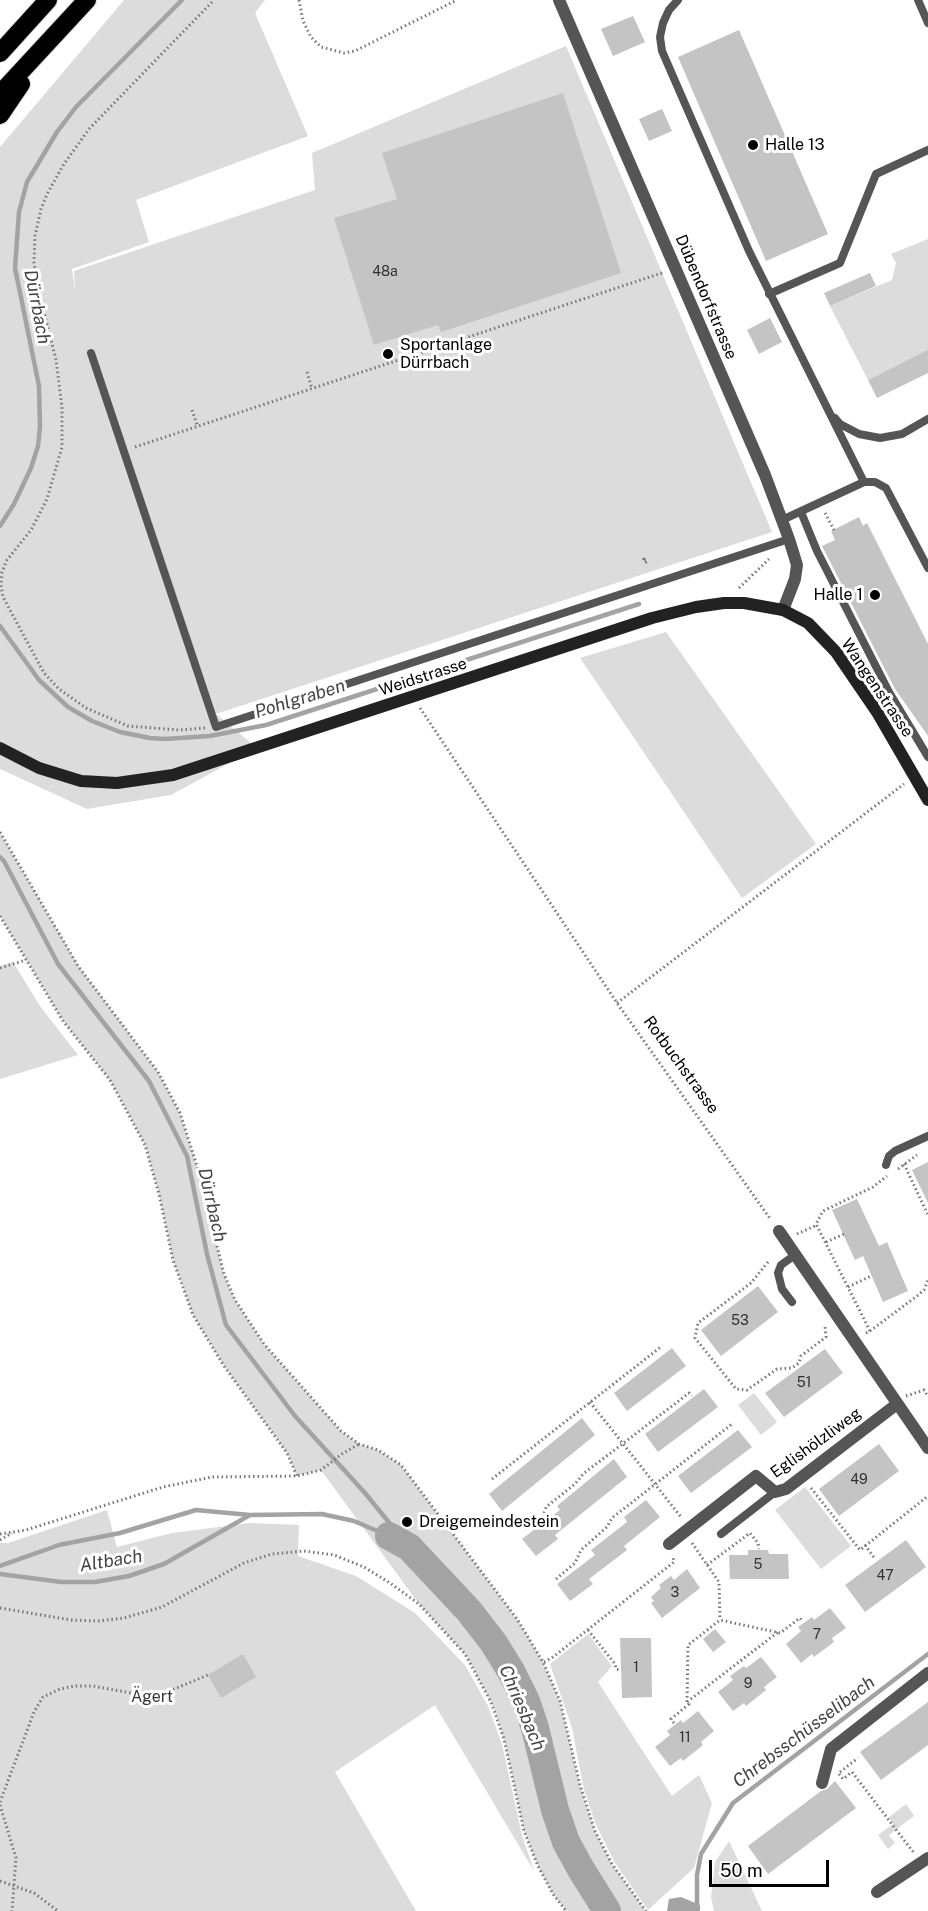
<!DOCTYPE html>
<meta charset="utf-8">
<style>
body{margin:0}
#map{position:relative;width:928px;height:1911px;overflow:hidden;background:#fff;font-family:"Public Sans",sans-serif}
canvas{display:block}
.scale{position:absolute;left:709px;top:1860px;width:120px;height:27px;box-sizing:border-box;border:3px solid #000;border-top:0;padding-left:8px;font-size:18px;line-height:21px;white-space:nowrap;color:#000;-webkit-text-stroke:4px #fff;paint-order:stroke}
</style>
<div id="map">
<canvas width="928" height="1911"></canvas>
<div class="scale">50 m</div>
</div>
<script>
const c = document.querySelector('canvas').getContext('2d');
c.lineJoin = 'round';
function fill(path, color) { c.fillStyle = color; c.fill(path, 'evenodd'); }
const toPath = rows => new Path2D(rows.map(r => 'M' + r).join(''));
function strokePath(path, color, width, dash) { c.strokeStyle = color; c.lineWidth = width; c.lineCap = dash ? 'butt' : 'round'; c.setLineDash(dash || []); c.stroke(path); }
function label(font, color, halo, rows, align = 'center') {
  c.font = font + ' "Public Sans",sans-serif'; c.lineWidth = 6; c.setLineDash([]); c.textBaseline = 'middle'; c.strokeStyle = halo; c.fillStyle = color; for (const [text, x, y, turn = 0] of rows) {
    c.save(); c.translate(x, y); c.rotate((+turn || 0) * Math.PI / 180); c.textAlign = isNaN(turn) ? turn : align; if (halo) c.strokeText(text, 0, 0); c.fillText(text, 0, 0); c.restore();
  }
}
fill(toPath([
 [124,0,265,0,255,13,308,136,136,200,149,242,72,269,75,291,74,271,315,190,312,153,566,46,772,532,219,713,215,713,257,748,171,795,87,809,0,769,0,147],
 [928,239,928,351,868,380,830,306,892,280,896,263,891,254],
 [666,632,816,844,742,898,580,658],
 [0,832,78,965,158,1072,180,1113,197,1166,224,1274,235,1300,264,1344,341,1431,359,1444,378,1450,401,1465,517,1619,543,1662,560,1701,580,1785,595,1831,612,1864,646,1911,566,1911,553,1894,538,1866,524,1831,504,1739,491,1702,465,1654,419,1604,321,1470,297,1476,287,1453,224,1366,193,1315,173,1260,159,1194,145,1145,110,1080,63,1021,0,916],
 [13,962,40,1006,78,1055,0,1079,0,966],
 [754,1393,777,1422,761,1435,738,1405],
 [805,1487,851,1546,821,1569,775,1510],
 [107,1510,117,1547,172,1533,250,1523,299,1525,298,1556,356,1576,415,1613,465,1665,488,1706,502,1744,522,1835,534,1871,435,1705,335,1772,416,1911,0,1911,0,1543,8,1543],
 [588,1634,612,1666,598,1682,672,1796,699,1775,712,1803,694,1868,648,1910,615,1863,596,1825,584,1790,572,1728,550,1664],
 [906,1804,914,1816,889,1835,895,1843,888,1849,878,1835,893,1824,889,1817],
 [729,1841,762,1911,714,1911,711,1897,715,1862]
]), '#dcdcdc');
fill(toPath([
 [681,1897,700,1905,700,1911,667,1911,669,1899]
]), '#a3a3a3');
strokePath(toPath([
 [0,526,14,504,31,468,38,446,40,427,39,386,15,268,19,212,27,182,57,132,76,107,182,0],
 [0,626,39,680,68,707,92,721,120,732,150,738,165,739,210,736,266,725,639,604],
 [0,857,4,861,58,964,149,1081,187,1156,207,1254,226,1325,295,1416,365,1493,409,1547],
 [0,1566,59,1545,120,1533,196,1510,250,1515],
 [0,1574,61,1582,95,1582,129,1576,164,1564,250,1515,322,1514,354,1521,389,1536],
 [697,1911,697,1875,701,1854,733,1803,928,1654]
]), '#a3a3a3', 4.5);
strokePath(toPath([
 [389,1536,409,1547,469,1611,493,1642,511,1671,526,1701,535,1728,555,1810,566,1842,582,1871,607,1911]
]), '#a3a3a3', 28);
fill(toPath([
 [633,16,645,42,613,56,601,29],
 [739,30,828,234,766,261,678,57],
 [563,93,621,273,441,332,438,325,374,345,334,218,397,199,382,153],
 [662,109,672,131,649,141,639,119],
 [870,273,876,286,830,306,824,293],
 [770,318,782,342,759,354,747,330],
 [928,350,928,373,877,398,868,380],
 [859,517,863,526,867,523,928,644,928,736,895,689,822,546,835,540,831,531],
 [928,1162,928,1203,912,1170],
 [857,1199,879,1246,887,1242,908,1291,883,1302,863,1256,855,1260,832,1210],
 [758,1286,778,1312,721,1356,701,1330],
 [672,1348,686,1366,627,1411,614,1393],
 [825,1349,843,1373,784,1417,765,1393],
 [704,1389,718,1407,658,1452,645,1434],
 [582,1418,595,1435,502,1511,489,1494],
 [738,1430,752,1447,691,1493,678,1476],
 [879,1444,899,1471,839,1516,819,1489],
 [614,1459,627,1477,555,1535,558,1539,536,1556,522,1539,560,1510,557,1506],
 [646,1500,660,1517,624,1546,627,1550,589,1579,593,1584,570,1601,557,1584,595,1555,591,1550,627,1522,624,1517],
 [906,1540,926,1567,865,1612,845,1585],
 [748,1550,768,1550,769,1554,788,1554,789,1579,730,1579,729,1555,748,1555],
 [687,1569,700,1588,662,1618,651,1603,654,1601,651,1597,661,1588,659,1585,671,1576,674,1580],
 [830,1608,846,1628,832,1638,834,1642,814,1657,812,1654,801,1663,786,1644,801,1631,798,1627,812,1617,814,1620],
 [715,1629,726,1642,713,1652,703,1639],
 [620,1638,651,1638,652,1697,622,1698],
 [243,1654,256,1677,221,1698,208,1675],
 [761,1657,777,1677,764,1687,766,1690,746,1706,744,1703,733,1711,718,1692,733,1680,730,1676,744,1666,746,1668],
 [928,1702,928,1745,881,1780,860,1752],
 [698,1711,714,1731,701,1742,703,1745,683,1761,681,1758,670,1766,655,1747,670,1735,667,1731,681,1720,683,1723],
 [835,1781,856,1808,768,1874,748,1846,821,1791,827,1789]
]), '#c4c4c4');
const motorway = toPath([
 [0,53,48,0],
 [0,94,87,0],
 [0,115,21,84]
]);
strokePath(motorway, '#dbdbdb', 20);
strokePath(toPath([
 [299,0,303,21,311,37,321,47,344,53,355,51,457,0],
 [307,372,312,389],
 [192,410,198,427],
 [135,447,665,272],
 [825,513,834,530],
 [643,558,645,562,646,562,647,560,645,560,644,562],
 [739,588,769,559],
 [420,708,617,1003,771,1220],
 [205,728,179,730,128,726,86,708,59,689,44,673,3,597,1,585,2,572,7,560,31,530,47,499,62,447,62,407,56,360,38,288,34,263,35,236,41,209,47,194,64,164,89,129,214,0],
 [0,832,78,966,158,1072,180,1113,197,1166,224,1274,235,1300,264,1344,341,1431,359,1444,378,1450,401,1465,517,1619,543,1662,560,1701,580,1785,595,1831,612,1864,646,1911],
 [0,916,63,1021,110,1080,145,1145,159,1194,173,1260,193,1315,224,1366,287,1453,297,1476],
 [0,968,26,960],
 [617,1003,904,784],
 [904,1164,928,1215],
 [898,1169,917,1155],
 [797,1234,817,1225],
 [826,1242,844,1234],
 [768,1262,751,1283,698,1323,695,1338,736,1389,747,1390,777,1369,792,1368,799,1363,801,1356,826,1337,825,1326],
 [848,1287,871,1276],
 [870,1331,917,1296,924,1290,928,1280],
 [866,1333,870,1331,816,1224,823,1211,873,1187,887,1176],
 [906,1396,924,1390,928,1397],
 [590,1402,681,1517],
 [492,1479,662,1346],
 [811,1488,860,1550,928,1496],
 [527,1527,543,1516,546,1507,575,1484,583,1474,689,1393,692,1396],
 [0,1534,26,1530,163,1487,212,1477,297,1476,321,1470,342,1454,359,1444],
 [0,1540,12,1533],
 [692,1543,719,1582,720,1620],
 [865,1545,875,1559],
 [707,1565,750,1533,758,1543,759,1549],
 [556,1579,575,1563,581,1550,607,1527,612,1518,732,1424],
 [0,1608,71,1620,98,1621,124,1618,162,1607,244,1563,272,1554,304,1551,334,1555,364,1567,390,1583,419,1604,465,1654,491,1702,504,1739,524,1831,538,1866,553,1894,566,1911],
 [588,1630,615,1664,616,1669,620,1670],
 [544,1662,553,1657,674,1562,673,1557],
 [687,1702,688,1645,720,1620,780,1633,800,1618,803,1622],
 [674,1723,671,1719,689,1704,687,1702,778,1632],
 [840,1772,858,1758],
 [839,1774,843,1779,852,1772,914,1853],
 [0,1802,34,1712,43,1697,60,1689,75,1686,93,1686,142,1695,162,1694,208,1675],
 [0,1805,16,1858,12,1911],
 [0,1881,34,1893,58,1911]
]), '#777', 3, [1.5, 3]);
strokePath(toPath([
 [678,0,669,10,663,23,660,37,662,51,749,251,864,482,875,482,886,488,928,568],
 [918,0,928,23],
 [769,294,840,263,876,174,928,150],
 [91,353,216,727,789,539],
 [835,418,840,424,859,434,880,438,902,434,928,419],
 [801,512,817,551,889,692,928,757],
 [782,520,864,482],
 [886,1165,889,1156,895,1151,928,1136],
 [792,1302,782,1289,778,1273,781,1265,795,1255],
 [721,1534,775,1492]
]), '#555', 8);
strokePath(toPath([
 [559,0,765,475,789,539,797,565,795,579,783,610],
 [779,1231,928,1448],
 [669,1544,756,1476,775,1492,786,1489,897,1404],
 [822,1783,831,1749,928,1673],
 [877,1892,928,1858]
]), '#555', 12);
strokePath(toPath([
 [0,748,39,768,81,781,117,783,173,775,652,618,696,607,724,603,744,603,783,610,808,623,836,652,877,712,928,800]
]), '#222', 12);
strokePath(motorway, '#000', 18);
for (const [x, y, r, color] of [
 [753,145,6,"#000"],
 [388,354,6,"#000"],
 [875,595,6,"#000"],
 [407,1522,6,"#000"]
]) { const dot = new Path2D(); dot.arc(x, y, r, 0, 2 * Math.PI); c.fillStyle = color; c.fill(dot); strokePath(dot, '#fff', 2); }
label('14px', '#313131', null, [
 ["48a",385,272],
 ["53",740,1321],
 ["51",804,1383],
 ["49",859,1480],
 ["5",758,1565],
 ["47",885,1576],
 ["3",675,1593],
 ["7",817,1635],
 ["1",636,1668],
 ["9",748,1684],
 ["11",685,1738]
]);
label('16px', '#000', '#fff', [
 ["Halle 13",765,145],
 ["Sportanlage",400,345],
 ["Dürrbach",400,363],
 ["Halle 1",863,595,"right"],
 ["Dreigemeindestein",419,1522]
], 'left');
label('16px', '#000', '#fff', [
 ["Dübendorfstrasse",706,297,67],
 ["Weidstrasse",423,677,-18],
 ["Wangenstrasse",877,688,56],
 ["Rotbuchstrasse",681,1065,54],
 ["Eglishölzliweg",816,1443,-36]
]);
label('16px', '#333', '#fff', [
 ["Ägert",152,1697]
]);
label('italic 18px', '#444', '#fff', [
 ["Dürrbach",37,307,79],
 ["Pohlgraben",300,699,-17],
 ["Dürrbach",212,1205,77],
 ["Altbach",111,1561,-9],
 ["Chriesbach",522,1708,67],
 ["Chrebsschüsselibach",804,1732,-37]
]);
</script>
